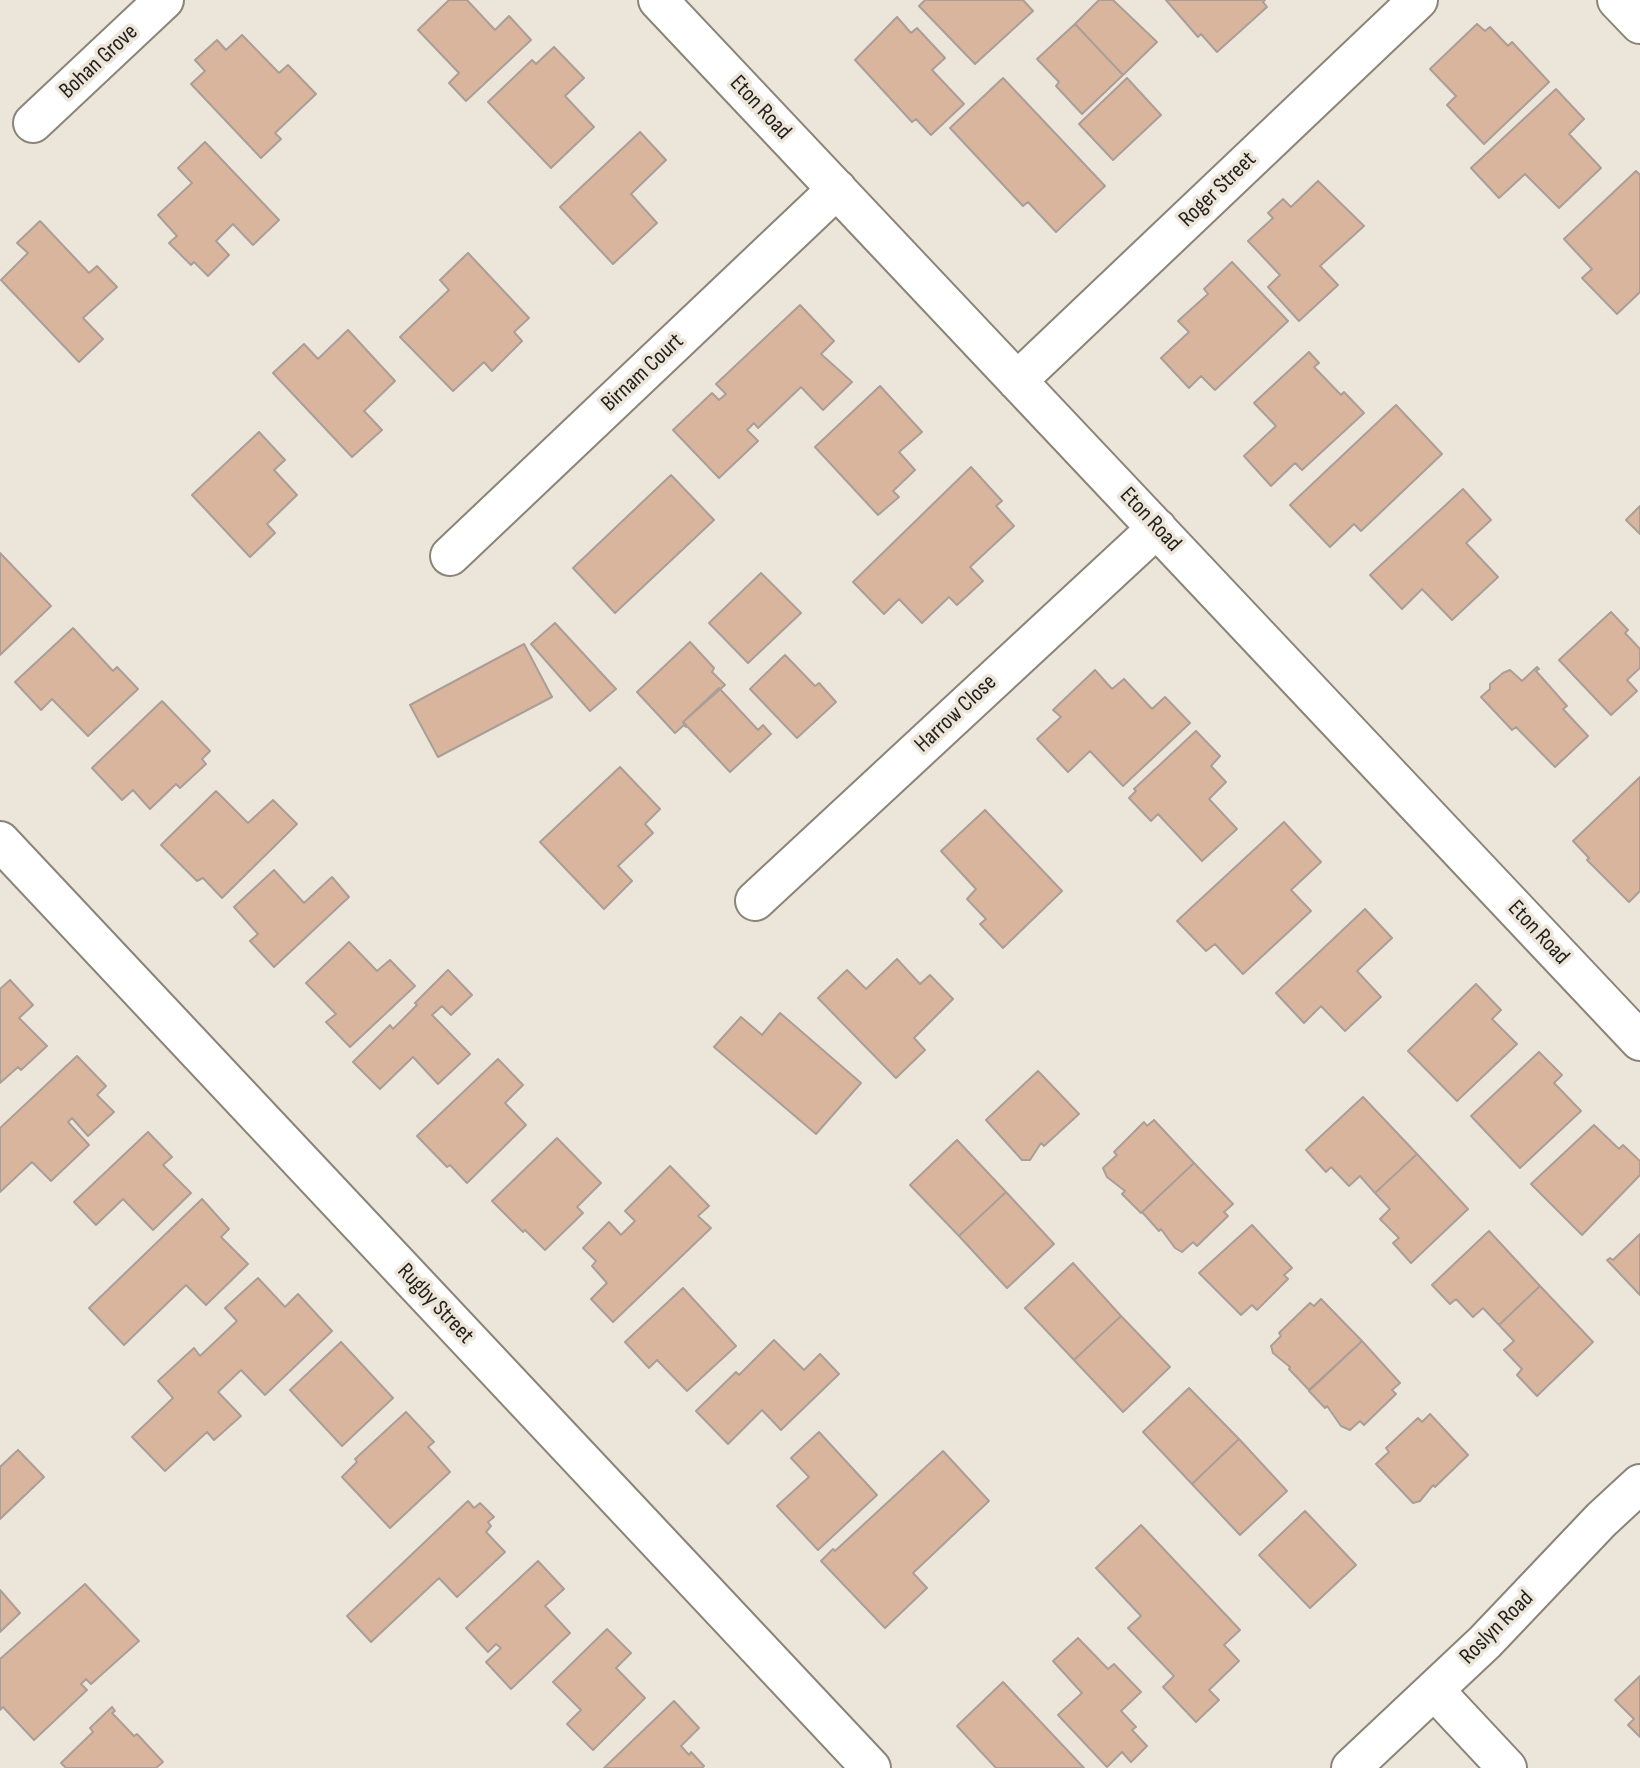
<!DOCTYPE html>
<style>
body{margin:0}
canvas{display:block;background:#ece5d9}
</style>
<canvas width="1640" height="1768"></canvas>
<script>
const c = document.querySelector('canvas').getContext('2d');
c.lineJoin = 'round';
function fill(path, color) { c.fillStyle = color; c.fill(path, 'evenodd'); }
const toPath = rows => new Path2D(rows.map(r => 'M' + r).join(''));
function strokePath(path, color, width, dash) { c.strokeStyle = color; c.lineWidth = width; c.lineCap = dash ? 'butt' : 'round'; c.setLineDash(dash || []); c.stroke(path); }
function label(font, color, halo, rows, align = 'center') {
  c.font = font + ' "Sofia Sans Condensed",sans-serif'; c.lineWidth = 7; c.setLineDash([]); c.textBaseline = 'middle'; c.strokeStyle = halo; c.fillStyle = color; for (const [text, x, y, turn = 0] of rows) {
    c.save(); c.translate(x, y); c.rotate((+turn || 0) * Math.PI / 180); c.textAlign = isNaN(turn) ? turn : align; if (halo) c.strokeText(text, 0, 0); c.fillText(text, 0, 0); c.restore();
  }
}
const building = toPath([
 [449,0,467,0,495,30,509,16,531,40,466,101,449,83,459,73,418,30,449,0],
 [925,0,1023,0,1033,11,975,64,919,6,925,0],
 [1099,0,1113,0,1157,42,1123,75,1075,24,1099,0],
 [1166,0,1265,0,1263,2,1267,7,1217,52,1201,34,1198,37,1166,0],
 [897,17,911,33,917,28,945,58,932,70,964,104,931,135,916,119,912,122,855,60,897,17],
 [1075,24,1123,75,1082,114,1056,86,1059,82,1037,59,1075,24],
 [1477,24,1485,31,1490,27,1508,46,1512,42,1549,82,1484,144,1447,105,1456,96,1430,69,1477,24],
 [242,35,279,73,288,65,316,94,275,133,281,139,261,158,191,84,205,71,195,60,217,40,226,50,242,35],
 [554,47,584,78,565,96,594,127,551,168,488,102,532,60,536,64,554,47],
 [1003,78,1105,186,1056,232,1028,202,1023,206,950,128,1003,78],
 [1127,78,1161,115,1113,160,1079,124,1127,78],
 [1556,89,1584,119,1569,134,1601,168,1559,208,1525,174,1499,198,1471,168,1556,89],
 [640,132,666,160,631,194,657,223,613,264,560,207,640,132],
 [205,142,279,220,253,245,233,224,216,241,229,255,208,276,194,262,191,265,169,243,177,236,158,215,192,183,178,168,205,142],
 [1636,171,1640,175,1640,292,1617,314,1582,278,1592,269,1564,239,1636,171],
 [1318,181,1364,226,1320,266,1338,285,1299,321,1268,287,1280,275,1248,241,1273,218,1268,213,1283,199,1291,207,1318,181],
 [40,221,89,273,97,266,117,287,83,318,103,339,79,362,1,280,28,253,17,243,40,221],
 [468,253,529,318,514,332,522,341,492,371,484,362,453,391,400,337,449,290,440,280,468,253],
 [1232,262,1288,321,1215,390,1201,376,1189,388,1161,358,1189,332,1178,321,1208,294,1204,289,1232,262],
 [800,305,834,341,821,354,852,382,823,410,801,387,758,428,754,423,747,430,758,441,719,478,673,430,712,393,719,400,726,394,716,384,800,305],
 [348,330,395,381,364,411,382,430,352,457,273,373,304,344,318,359,348,330],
 [1309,352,1319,363,1314,367,1341,395,1344,392,1364,413,1302,470,1295,463,1271,486,1244,456,1276,426,1254,403,1309,352],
 [880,386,922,432,899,452,915,470,893,491,899,497,878,515,815,447,880,386],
 [1396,405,1442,454,1361,531,1354,524,1330,547,1290,505,1396,405],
 [259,432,285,460,274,470,297,495,267,524,275,533,250,557,192,495,259,432],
 [971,467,1002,501,996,506,1014,526,970,567,983,581,957,605,949,597,922,623,899,599,884,614,853,582,971,467],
 [671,475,714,520,615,613,573,568,671,475],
 [1463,489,1491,520,1466,543,1498,577,1452,620,1422,589,1402,609,1370,575,1463,489],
 [1640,506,1640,534,1626,520,1640,506],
 [0,553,51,606,0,655,0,553],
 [761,573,801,613,748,663,709,623,761,573],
 [1611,612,1628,630,1625,633,1640,649,1640,668,1627,680,1637,691,1611,715,1559,660,1611,612],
 [555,623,616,689,590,711,531,644,555,623],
 [73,628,113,671,117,667,138,689,88,736,52,699,41,710,15,682,73,628],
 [690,642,714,668,712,672,725,685,683,722,686,727,684,725,675,733,637,692,690,642],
 [524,644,552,697,438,757,410,705,524,644],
 [785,655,815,686,819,683,836,702,797,738,750,689,785,655],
 [1537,667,1539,669,1536,671,1567,706,1563,709,1588,736,1555,767,1516,727,1512,730,1481,697,1490,689,1490,684,1503,673,1510,670,1522,681,1537,667],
 [1095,670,1112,689,1124,679,1152,709,1165,697,1190,723,1123,786,1090,751,1068,772,1037,739,1061,717,1053,710,1095,670],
 [719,688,758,730,763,725,771,734,730,772,683,722,719,688],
 [162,701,210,751,202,759,206,764,180,788,176,784,150,809,133,790,122,800,92,768,162,701],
 [1196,731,1220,756,1211,766,1226,782,1209,799,1237,829,1202,861,1158,814,1151,821,1129,798,1136,791,1134,789,1196,731],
 [620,767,660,809,645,824,653,833,618,866,632,881,604,909,540,842,620,767],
 [1640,777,1640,891,1629,902,1587,860,1589,858,1573,841,1640,777],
 [216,791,248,823,273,800,297,824,222,898,203,878,197,881,161,845,216,791],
 [985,810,1062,891,1003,948,980,924,986,919,967,899,976,889,941,851,985,810],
 [1284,822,1321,862,1291,890,1311,911,1243,974,1215,944,1206,951,1177,921,1284,822],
 [274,870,304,903,332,877,349,897,274,967,250,941,258,934,234,907,274,870],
 [1365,909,1392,938,1357,971,1381,997,1345,1031,1321,1006,1304,1023,1276,993,1365,909],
 [349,942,377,971,390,960,415,986,350,1047,326,1022,336,1014,306,983,349,942],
 [897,959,920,984,930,975,953,999,914,1038,925,1050,896,1078,818,998,847,970,866,989,897,959],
 [448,970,472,995,451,1015,442,1006,432,1015,470,1054,438,1084,413,1057,380,1089,353,1062,390,1025,393,1029,417,1005,415,1003,448,970],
 [10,980,33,1005,19,1018,47,1046,21,1070,18,1067,0,1083,0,989,10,980],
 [1476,984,1501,1010,1492,1019,1517,1044,1457,1101,1408,1051,1476,984],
 [780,1013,861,1083,816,1134,714,1047,741,1017,762,1035,780,1013],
 [1539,1052,1562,1075,1554,1083,1581,1111,1520,1168,1471,1116,1539,1052],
 [77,1056,106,1086,97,1095,114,1112,88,1136,72,1118,68,1122,89,1145,51,1181,32,1162,0,1192,0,1128,77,1056],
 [498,1059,523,1085,505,1103,526,1125,467,1183,450,1165,447,1167,417,1136,498,1059],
 [1038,1071,1079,1114,1044,1146,1041,1143,1030,1160,1022,1160,986,1120,1038,1071],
 [1363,1097,1417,1154,1375,1193,1360,1176,1349,1186,1331,1167,1326,1172,1306,1150,1363,1097],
 [1154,1120,1194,1163,1141,1213,1122,1194,1125,1191,1107,1177,1103,1168,1117,1155,1114,1152,1144,1122,1147,1126,1154,1120],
 [1594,1125,1619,1149,1623,1145,1640,1161,1640,1175,1582,1235,1531,1184,1594,1125],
 [148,1132,172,1157,163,1165,191,1193,153,1230,123,1199,96,1225,74,1202,148,1132],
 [557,1138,601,1183,577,1207,583,1213,545,1250,525,1230,523,1232,492,1201,557,1138],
 [957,1140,1006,1192,959,1236,910,1185,957,1140],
 [1417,1154,1468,1209,1411,1263,1393,1243,1399,1238,1380,1219,1390,1209,1375,1193,1417,1154],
 [1194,1163,1233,1204,1224,1212,1228,1216,1197,1246,1193,1242,1182,1252,1175,1248,1161,1229,1159,1231,1142,1212,1194,1163],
 [670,1166,709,1206,698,1216,711,1228,613,1322,591,1299,607,1283,592,1266,596,1261,583,1248,609,1222,621,1235,635,1221,625,1211,670,1166],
 [1006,1192,1054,1244,1007,1288,959,1236,1006,1192],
 [202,1199,229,1229,221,1237,248,1264,206,1305,186,1285,124,1345,89,1308,202,1199],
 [1252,1225,1292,1268,1284,1275,1288,1279,1257,1310,1252,1305,1241,1315,1199,1273,1252,1225],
 [1489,1231,1540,1286,1499,1325,1483,1308,1473,1317,1456,1299,1450,1304,1432,1285,1489,1231],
 [1640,1234,1640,1295,1607,1260,1610,1258,1613,1260,1640,1234],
 [1073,1263,1121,1316,1074,1360,1025,1308,1073,1263],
 [258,1278,285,1307,298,1294,332,1331,265,1395,241,1370,218,1392,241,1416,214,1440,207,1432,165,1471,132,1437,173,1398,158,1381,194,1348,200,1356,237,1321,225,1308,258,1278],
 [1540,1286,1593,1342,1537,1396,1517,1375,1522,1369,1504,1350,1514,1341,1499,1325,1540,1286],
 [683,1288,736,1346,687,1391,657,1360,649,1368,625,1342,683,1288],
 [1321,1299,1362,1341,1309,1390,1289,1369,1290,1367,1273,1353,1271,1346,1281,1336,1279,1333,1310,1303,1314,1306,1321,1299],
 [1121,1316,1170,1367,1123,1412,1074,1360,1121,1316],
 [774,1340,804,1370,820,1354,839,1374,781,1430,762,1410,728,1444,696,1411,736,1372,739,1375,774,1340],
 [1362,1341,1400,1383,1392,1390,1396,1394,1364,1425,1360,1421,1350,1430,1341,1426,1327,1406,1325,1408,1309,1391,1362,1341],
 [341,1342,393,1398,342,1446,290,1390,341,1342],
 [1189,1388,1239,1439,1192,1484,1143,1432,1189,1388],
 [406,1412,434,1442,428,1447,450,1472,390,1528,342,1477,357,1462,355,1459,406,1412],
 [1430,1414,1468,1455,1435,1487,1433,1485,1420,1501,1413,1503,1376,1464,1389,1452,1386,1448,1418,1418,1422,1422,1430,1414],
 [819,1432,877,1495,818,1550,777,1506,809,1477,791,1458,819,1432],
 [1239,1439,1287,1491,1240,1535,1192,1484,1239,1439],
 [18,1450,44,1477,0,1519,0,1467,18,1450],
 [943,1451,989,1501,913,1573,927,1588,885,1628,821,1561,833,1549,835,1551,943,1451],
 [468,1501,474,1508,480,1503,494,1517,488,1522,491,1526,486,1532,505,1552,457,1597,439,1578,371,1642,347,1616,468,1501],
 [1305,1511,1356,1565,1310,1608,1259,1555,1305,1511],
 [1141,1525,1240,1630,1224,1645,1239,1661,1209,1690,1219,1700,1196,1722,1163,1687,1174,1676,1128,1628,1141,1616,1096,1568,1141,1525],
 [538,1561,564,1589,545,1606,570,1633,511,1689,486,1662,501,1648,496,1644,488,1652,466,1628,538,1561],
 [85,1584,139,1641,91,1684,86,1679,81,1684,87,1690,34,1740,3,1707,0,1710,0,1659,85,1584],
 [0,1590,20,1613,0,1632,0,1590],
 [607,1629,631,1653,616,1668,645,1698,593,1750,567,1724,581,1710,553,1682,607,1629],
 [1078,1638,1108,1669,1114,1664,1141,1692,1121,1711,1136,1727,1132,1730,1147,1746,1131,1762,1122,1752,1107,1767,1058,1715,1082,1693,1053,1661,1078,1638],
 [1640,1676,1640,1737,1628,1725,1634,1719,1615,1700,1640,1676],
 [1003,1682,1084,1768,996,1768,957,1726,1003,1682],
 [674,1701,699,1728,681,1746,689,1755,691,1752,704,1766,702,1768,604,1768,674,1701],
 [112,1707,115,1711,112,1713,134,1736,137,1734,163,1762,156,1768,66,1768,61,1763,93,1732,90,1728,112,1707]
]);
fill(building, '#dab59e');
strokePath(building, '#ab9e97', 2);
const minor = toPath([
 [658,0,1640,1041],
 [1617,0,1640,24],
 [33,123,164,0],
 [1017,381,1418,0],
 [450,556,837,189],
 [0,841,871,1768],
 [755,901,1157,528],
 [1434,1690,1507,1768],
 [1351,1768,1485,1642,1601,1520,1640,1484]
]);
strokePath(minor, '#8b8479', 42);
strokePath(minor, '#fff', 38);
label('23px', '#221f1b', '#ece5d9', [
 ["Bohan Grove",99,62,-43],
 ["Eton Road",760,108,47],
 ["Roger Street",1218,190,-44],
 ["Birnam Court",643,373,-43],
 ["Eton Road",1150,520,47],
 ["Harrow Close",956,714,-43],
 ["Eton Road",1538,933,47],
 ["Rugby Street",435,1304,47],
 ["Roslyn Road",1497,1628,-45]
]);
</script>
